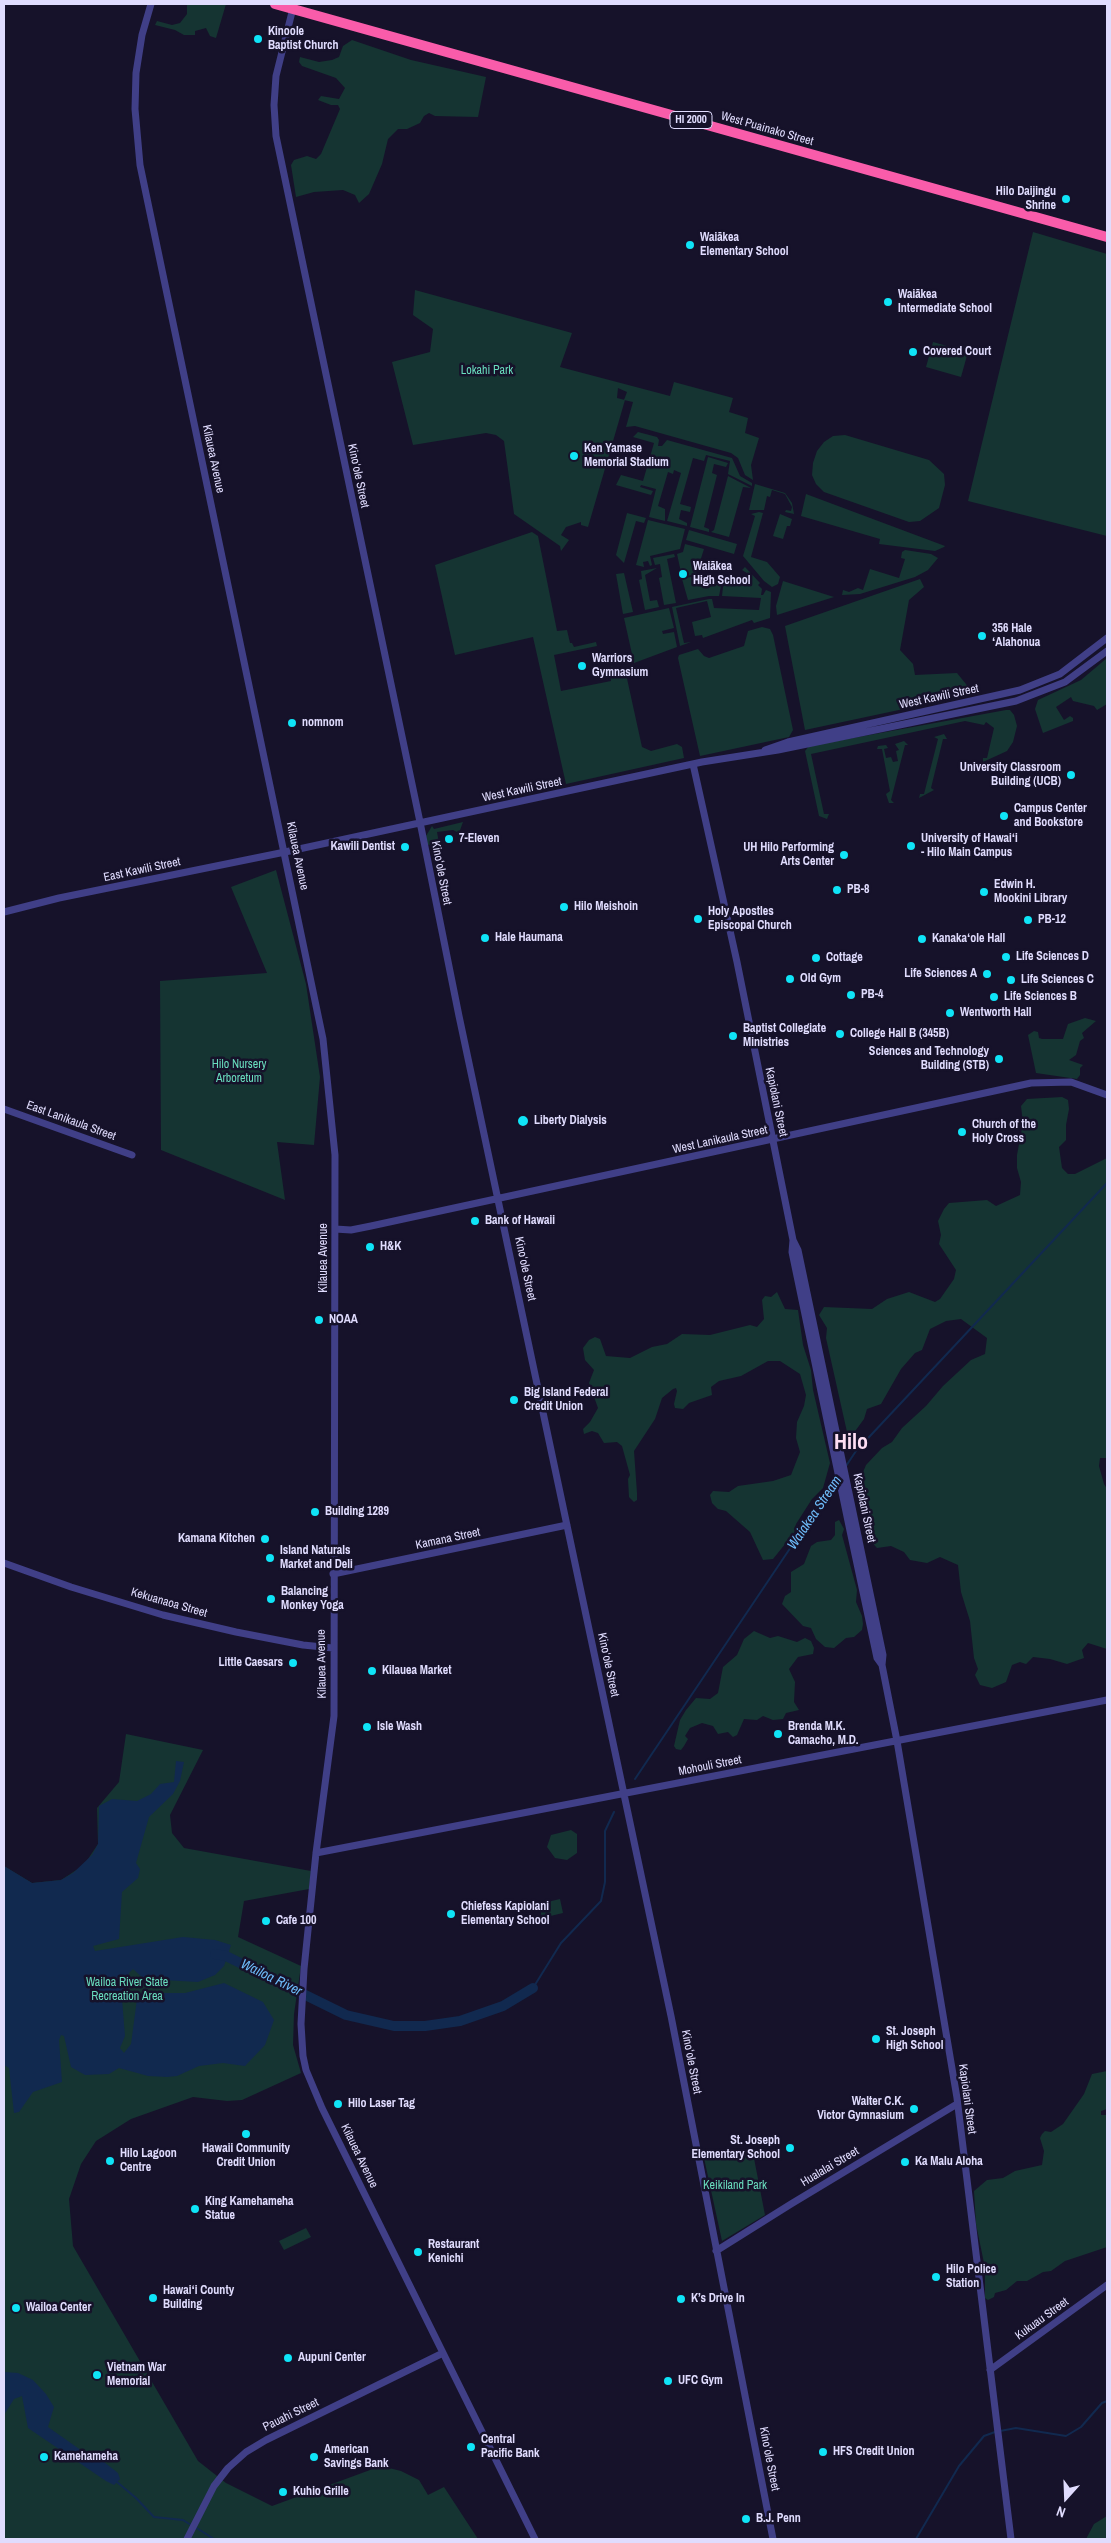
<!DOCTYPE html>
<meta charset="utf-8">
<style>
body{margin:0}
#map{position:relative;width:1111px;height:2543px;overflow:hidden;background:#16122a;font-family:"Archivo Narrow",sans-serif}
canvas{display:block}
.frame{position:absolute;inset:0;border:5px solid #e0dcfe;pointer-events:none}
.north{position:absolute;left:1041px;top:2473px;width:50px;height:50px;-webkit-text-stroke:4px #16122a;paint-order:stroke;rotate:200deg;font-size:14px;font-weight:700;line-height:20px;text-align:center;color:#e0dcfe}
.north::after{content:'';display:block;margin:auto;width:18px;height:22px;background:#e0dcfe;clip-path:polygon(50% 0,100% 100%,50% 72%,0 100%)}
</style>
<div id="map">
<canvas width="1111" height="2543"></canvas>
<div class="frame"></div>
<div class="north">N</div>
</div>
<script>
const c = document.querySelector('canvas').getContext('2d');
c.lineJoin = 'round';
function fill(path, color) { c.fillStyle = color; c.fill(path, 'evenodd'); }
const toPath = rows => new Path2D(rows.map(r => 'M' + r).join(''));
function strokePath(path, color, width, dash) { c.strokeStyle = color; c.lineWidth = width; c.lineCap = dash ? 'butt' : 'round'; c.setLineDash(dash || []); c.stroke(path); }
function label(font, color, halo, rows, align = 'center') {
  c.font = font + ' "Archivo Narrow",sans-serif'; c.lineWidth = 5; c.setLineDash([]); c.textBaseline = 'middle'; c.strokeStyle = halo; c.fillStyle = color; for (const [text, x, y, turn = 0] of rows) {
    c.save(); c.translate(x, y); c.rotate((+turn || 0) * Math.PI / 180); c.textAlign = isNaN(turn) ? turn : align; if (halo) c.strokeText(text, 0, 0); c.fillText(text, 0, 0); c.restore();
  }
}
fill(toPath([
 [187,4,226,4,216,38,210,36,206,28,195,31,195,35,184,35,175,30,155,25,157,21,172,25,180,23,187,14],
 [352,40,411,60,486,77,478,117,435,116,429,113,424,116,420,123,407,129,398,129,388,139,382,164,369,194,359,203,355,195,343,190,314,192,296,197,291,165,294,160,307,156,316,159,321,154,340,109,338,105,331,105,318,100,321,96,339,99,345,88,336,78,302,66,299,62,300,57,319,62,332,60,339,57,343,46],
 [1033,232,1107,254,1107,536,968,501],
 [415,290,572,333,560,367,670,396,674,382,733,398,729,412,748,418,745,433,759,438,751,465,753,480,745,475,738,458,731,453,635,426,626,427,633,402,624,400,627,392,618,388,617,398,625,400,588,527,581,525,581,522,566,527,561,535,569,540,561,551,560,546,514,514,504,441,496,435,486,433,413,445,392,362,430,352,433,329,413,315],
 [933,342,968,352,961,377,926,367],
 [638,432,657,437,659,440,658,446,662,446,667,440,732,458,740,476,752,483,752,486,728,474,730,461,706,455,704,461,693,458,680,504,691,507,690,512,681,510,679,519,687,523,687,526,667,521,681,473,674,470,673,474,668,472,658,506,665,509,665,521,649,517,656,489,641,485,640,487,653,491,651,495,616,485,621,475,643,481,654,443,633,437],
 [845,435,929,460,944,474,945,485,939,508,920,521,909,522,824,492,816,484,812,475,813,463,817,451,824,442,833,436],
 [708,457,728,463,726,467,714,464,712,473,717,475,704,527,709,529,709,532,690,527],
 [728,476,751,488,743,487,729,537,711,532,714,530],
 [755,484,785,493,792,503,794,514,785,512,786,510,791,511,792,507,785,494,772,490,770,497,767,496,764,510,749,510],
 [806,494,945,546,944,547,935,551,879,544,880,539,801,516],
 [759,512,763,513,751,557,767,562,780,577,778,584,772,587,764,581,743,556,755,516,751,514],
 [627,513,646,518,644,523,636,521,624,563,616,555],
 [780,514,792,519,790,526,787,526,783,539,773,536],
 [648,520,685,529,680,549,650,556,652,565,650,566,648,561,643,562,644,567,636,565],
 [689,530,737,544,734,554,686,540],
 [532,532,538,536,557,631,567,630,570,643,572,643,574,647,596,642,597,646,554,655,561,691,611,681,609,671,611,666,626,674,642,747,651,751,677,744,682,747,684,758,566,784,533,637,455,655,435,565],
 [685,544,704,549,696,574,682,577,677,554,683,552],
 [905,550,931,554,938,558,928,570,915,577,860,594,842,595,843,590,849,592,858,588,863,590,870,569,899,578,905,559,901,558,902,552],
 [674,554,675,557,667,559,676,603,664,605,659,578,662,577,660,564,655,565,653,558],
 [745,567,760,583,758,585,762,589,761,595,763,595,766,590,771,592,770,618,754,623,752,620,703,638,702,635,695,636,692,622,711,617,707,601,676,608,684,643,691,642,680,646,672,607,709,599,712,599,714,608,759,610,761,598,722,596,723,587,729,580,743,583,747,573,742,570],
 [657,568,645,575,650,601,657,600,659,607,645,610,639,580,642,579,641,571],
 [624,573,633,612,623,614,616,574],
 [695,576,695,578,721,586,719,596,709,596,688,600,682,579],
 [920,579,924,587,909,600,900,650,913,664,915,675,957,673,974,694,805,730,785,626],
 [783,581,834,597,777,615,776,606],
 [669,608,674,628,662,631,663,634,674,632,677,647,634,663,624,618],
 [762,627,770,629,773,635,793,730,789,737,700,756,678,658,679,655,698,649,704,656,709,658,744,646,748,631],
 [1107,658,1107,704,1097,710,1094,706,1073,701,1071,697,1056,707,1064,720,1070,716,1073,718,1073,721,1043,733,1035,709,1038,700,1081,680],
 [1006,710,1010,710,1014,715,1017,726,1013,742,1007,751,983,762,983,758,987,758,994,728,986,722,984,725,965,721,811,754,824,814,829,814,827,819,819,816,805,751,809,746],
 [944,734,947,739,943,739,931,788,934,790,919,798,920,794,924,794,938,739,934,737],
 [904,741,908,745,905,745,891,800,894,803,889,803,886,794,890,791,882,749,877,749,878,746,886,745,888,748,884,749,886,758,891,757,893,762,898,761,896,751,899,750,895,744],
 [463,822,459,833,453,830,437,832,439,843,427,845,426,836,432,826,434,829],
 [276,870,306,984,320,1077,314,1145,277,1142,285,1200,161,1150,160,981,267,973,231,887],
 [1085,1018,1096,1021,1082,1033,1084,1038,1080,1041,1076,1055,1069,1060,1083,1065,1080,1068,1080,1075,1077,1079,1036,1073,1028,1035,1034,1031,1038,1032,1039,1038,1042,1039,1063,1039,1068,1024],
 [1062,1097,1068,1100,1069,1109,1066,1125,1066,1140,1059,1147,1062,1168,1068,1174,1075,1174,1107,1158,1107,1458,1100,1458,1099,1466,1104,1484,1107,1489,1107,1649,1088,1643,1082,1650,1084,1658,1067,1664,1050,1659,1033,1657,1026,1664,1020,1662,1012,1665,1006,1682,992,1688,980,1685,975,1675,978,1669,974,1658,970,1621,961,1592,958,1565,940,1557,927,1563,910,1560,904,1552,891,1546,877,1548,868,1538,864,1523,861,1488,861,1477,866,1465,882,1448,892,1442,902,1428,926,1406,943,1386,971,1360,985,1354,987,1338,961,1319,946,1321,930,1329,922,1350,915,1353,901,1369,881,1404,867,1409,864,1419,853,1434,847,1432,826,1338,827,1328,819,1315,824,1307,872,1309,887,1299,909,1292,935,1302,940,1299,954,1279,956,1270,939,1244,941,1235,938,1221,944,1209,949,1203,987,1200,996,1206,1020,1195,1021,1182,1017,1168,1017,1155,1023,1123,1021,1106,1027,1099],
 [777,1292,785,1309,798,1310,803,1345,811,1370,813,1390,830,1463,823,1488,812,1499,796,1524,794,1533,773,1559,763,1560,750,1532,726,1511,718,1509,712,1503,710,1495,713,1491,729,1492,738,1486,773,1481,791,1475,800,1452,796,1438,797,1422,804,1406,806,1395,800,1374,780,1361,768,1361,741,1376,719,1381,711,1387,712,1395,689,1403,683,1409,675,1408,674,1404,677,1391,676,1388,673,1389,662,1398,655,1419,634,1451,637,1493,637,1500,634,1502,629,1497,628,1479,630,1475,622,1446,617,1442,604,1443,598,1433,592,1431,584,1434,583,1429,590,1422,598,1408,589,1383,594,1370,585,1360,583,1348,589,1340,595,1337,600,1339,606,1356,630,1358,652,1347,667,1344,682,1334,710,1335,750,1325,757,1327,764,1319,762,1300,765,1296,771,1297],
 [839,1520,844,1529,842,1535,857,1590,856,1602,862,1616,863,1624,862,1630,854,1637,846,1638,834,1648,825,1647,816,1639,811,1628,803,1626,782,1604,785,1596,791,1592,791,1572,804,1564,811,1546,817,1542,831,1540,835,1535,835,1522],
 [754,1631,770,1638,778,1636,797,1642,805,1638,811,1641,814,1648,813,1654,798,1657,789,1669,795,1682,794,1702,799,1710,786,1713,783,1719,773,1720,763,1716,757,1720,744,1719,737,1735,733,1737,728,1732,718,1734,713,1726,702,1723,690,1728,685,1736,688,1739,684,1746,681,1750,676,1749,674,1746,680,1720,686,1710,696,1698,710,1699,718,1693,723,1667,737,1655,744,1639],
 [126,1734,203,1750,170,1815,172,1833,184,1848,311,1871,309,1889,244,1901,238,1937,301,1966,294,2014,293,2045,301,2073,242,2100,227,2101,193,2097,131,2119,96,2141,81,2164,69,2199,73,2246,198,2461,226,2483,272,2506,381,2466,401,2471,419,2480,428,2495,444,2487,478,2539,4,2539,4,1866,32,1883,61,1880,84,1865,98,1844,97,1808,119,1782],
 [571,1830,577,1834,577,1853,567,1860,555,1858,547,1847,551,1835],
 [560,1899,563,1913,542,1918,539,1904],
 [1107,2071,1107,2109,1101,2111,1101,2115,1107,2115,1107,2247,1065,2261,1051,2271,1043,2272,1027,2281,1017,2281,1006,2290,995,2293,994,2297,988,2300,985,2298,985,2268,976,2224,974,2191,987,2180,1003,2178,1015,2171,1042,2165,1044,2151,1040,2138,1042,2134,1045,2131,1051,2132,1063,2124,1084,2094,1092,2074],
 [752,2148,765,2215,722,2241,704,2158],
 [306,2228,311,2237,284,2250,279,2241],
 [1107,2516,1107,2539,1086,2539,1094,2524]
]), '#153432');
fill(toPath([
 [176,1761,184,1762,180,1781,173,1794,149,1817,136,1863,140,1869,138,1878,122,1892,119,1939,93,1946,95,1951,183,1937,215,1940,231,1945,224,1966,215,1975,198,1982,144,1979,133,1969,129,1973,129,1981,122,1999,125,2036,120,2048,124,2053,131,2044,137,1999,141,1993,185,1993,224,1983,263,2002,274,2020,265,2045,245,2066,223,2063,199,2066,177,2076,167,2077,148,2076,119,2068,109,2074,85,2075,71,2067,64,2036,61,2035,59,2040,62,2082,33,2092,19,2112,14,2113,9,2068,4,2065,4,1866,32,1883,61,1880,73,1873,92,1855,98,1844,99,1806,112,1799,137,1801,151,1794,160,1784,174,1782],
 [4,2372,18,2373,33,2380,46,2394,54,2407,48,2427,85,2453,104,2462,118,2473,120,2479,114,2485,106,2481,28,2428,22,2396,14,2399,4,2415]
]), '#11294f');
strokePath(toPath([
 [846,1466,856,1451,1107,1183],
 [635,1779,836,1480],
 [533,1988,561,1943,601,1901,605,1882,605,1831,614,1812],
 [1000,2431,1016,2428,1066,2436,1081,2427,1102,2403,1107,2401],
 [117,2482,136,2498,154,2517,183,2520,191,2525],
 [195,2527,214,2539],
 [916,2539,959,2466,984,2436,995,2432]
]), '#11294f', 2);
strokePath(toPath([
 [215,1954,226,1956,346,2015,394,2026,425,2026,460,2021,503,2006,533,1988]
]), '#11294f', 10);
strokePath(toPath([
 [151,4,142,35,136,73,135,109,140,165,323,1039,335,1155,334,1716,316,1853,304,1969,301,2024,303,2056,306,2070,322,2108,535,2539],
 [294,4,276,76,274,105,276,136,420,822,459,1016,671,2016,773,2539],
 [765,750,788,742,1020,690,1060,674,1107,638],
 [693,764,737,962,793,1240,792,1252,849,1526,877,1658,882,1665],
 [4,912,59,898,285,852,702,762,778,750,1016,701,1065,682,1107,651],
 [4,1109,132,1155],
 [335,1229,351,1230,371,1226,1031,1083,1071,1082,1107,1095],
 [793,1240,798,1250,883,1655,882,1665,897,1741,957,2098,1011,2539],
 [4,1563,71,1587,163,1615,236,1632,303,1645,333,1648],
 [333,1574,567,1525],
 [316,1853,1107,1700],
 [716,2251,791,2204,957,2104],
 [990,2370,1107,2285],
 [187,2539,214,2486,228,2468,246,2452,266,2440,443,2353]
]), '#403f87', 7);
strokePath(toPath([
 [275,4,1107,237]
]), '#f95caa', 10);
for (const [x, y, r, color] of [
 [258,39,5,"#0fe4f7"],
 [1066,199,5,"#0fe4f7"],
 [690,245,5,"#0fe4f7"],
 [888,302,5,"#0fe4f7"],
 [913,352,5,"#0fe4f7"],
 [574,456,5,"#0fe4f7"],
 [683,574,5,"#0fe4f7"],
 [982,636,5,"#0fe4f7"],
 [582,666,5,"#0fe4f7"],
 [292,723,5,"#0fe4f7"],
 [1071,775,5,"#0fe4f7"],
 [1004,816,5,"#0fe4f7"],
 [449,839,5,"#0fe4f7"],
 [911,846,5,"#0fe4f7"],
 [405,847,5,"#0fe4f7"],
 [844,855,5,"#0fe4f7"],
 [837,890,5,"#0fe4f7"],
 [984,892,5,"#0fe4f7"],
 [564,907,5,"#0fe4f7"],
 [698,919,5,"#0fe4f7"],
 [1028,920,5,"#0fe4f7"],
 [485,938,5,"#0fe4f7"],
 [922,939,5,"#0fe4f7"],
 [1006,957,5,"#0fe4f7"],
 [816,958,5,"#0fe4f7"],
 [987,974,5,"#0fe4f7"],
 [790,979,5,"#0fe4f7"],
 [1011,980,5,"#0fe4f7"],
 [851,995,5,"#0fe4f7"],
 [994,997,5,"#0fe4f7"],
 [950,1013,5,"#0fe4f7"],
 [840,1034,5,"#0fe4f7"],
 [733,1036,5,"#0fe4f7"],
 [999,1059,5,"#0fe4f7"],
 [523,1121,6,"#0fe4f7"],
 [962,1132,5,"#0fe4f7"],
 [475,1221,5,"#0fe4f7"],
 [370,1247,5,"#0fe4f7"],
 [319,1320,5,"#0fe4f7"],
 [514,1400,5,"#0fe4f7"],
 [315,1512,5,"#0fe4f7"],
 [265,1539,5,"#0fe4f7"],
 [270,1558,5,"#0fe4f7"],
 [271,1599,5,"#0fe4f7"],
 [293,1663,5,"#0fe4f7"],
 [372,1671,5,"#0fe4f7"],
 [367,1727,5,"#0fe4f7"],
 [778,1734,5,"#0fe4f7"],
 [451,1914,5,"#0fe4f7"],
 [266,1921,5,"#0fe4f7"],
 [876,2039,5,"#0fe4f7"],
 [338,2104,5,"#0fe4f7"],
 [914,2109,5,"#0fe4f7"],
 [246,2134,5,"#0fe4f7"],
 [790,2148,5,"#0fe4f7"],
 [110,2161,5,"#0fe4f7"],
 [905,2162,5,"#0fe4f7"],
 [195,2209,5,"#0fe4f7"],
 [418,2252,5,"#0fe4f7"],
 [936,2277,5,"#0fe4f7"],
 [153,2298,5,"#0fe4f7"],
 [681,2299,5,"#0fe4f7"],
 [16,2308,5,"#0fe4f7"],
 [288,2358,5,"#0fe4f7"],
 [97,2375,5,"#0fe4f7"],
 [668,2381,5,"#0fe4f7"],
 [471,2447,5,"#0fe4f7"],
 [823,2452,5,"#0fe4f7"],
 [44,2457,5,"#0fe4f7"],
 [314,2457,5,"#0fe4f7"],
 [283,2492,5,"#0fe4f7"],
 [746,2519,5,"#0fe4f7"]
]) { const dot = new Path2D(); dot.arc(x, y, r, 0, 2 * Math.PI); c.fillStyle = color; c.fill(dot); strokePath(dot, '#16122a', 2); }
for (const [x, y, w] of [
 [691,120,42]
]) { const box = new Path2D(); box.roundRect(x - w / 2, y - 8.5, w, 17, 4); c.fillStyle = '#16122a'; c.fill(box); strokePath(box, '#e0dcfe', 1); }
label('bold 11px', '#e0dcfe', null, [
 ["HI 2000",691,120]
]);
label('bold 12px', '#e0dcfe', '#16122a', [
 ["Kinoole",268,32],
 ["Baptist Church",268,46],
 ["Hilo Daijingu",1056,192,"right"],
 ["Shrine",1056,206,"right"],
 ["Waiākea",700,238],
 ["Elementary School",700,252],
 ["Waiākea",898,295],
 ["Intermediate School",898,309],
 ["Covered Court",923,352],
 ["Ken Yamase",584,449],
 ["Memorial Stadium",584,463],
 ["Waiākea",693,567],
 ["High School",693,581],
 ["356 Hale",992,629],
 ["ʻAlahonua",992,643],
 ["Warriors",592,659],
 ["Gymnasium",592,673],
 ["nomnom",302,723],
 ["University Classroom",1061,768,"right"],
 ["Building (UCB)",1061,782,"right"],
 ["Campus Center",1014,809],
 ["and Bookstore",1014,823],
 ["7-Eleven",459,839],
 ["University of Hawaiʻi",921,839],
 ["- Hilo Main Campus",921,853],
 ["Kawili Dentist",395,847,"right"],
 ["UH Hilo Performing",834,848,"right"],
 ["Arts Center",834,862,"right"],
 ["Edwin H.",994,885],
 ["Mookini Library",994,899],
 ["PB-8",847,890],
 ["Hilo Meishoin",574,907],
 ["Holy Apostles",708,912],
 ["Episcopal Church",708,926],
 ["PB-12",1038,920],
 ["Hale Haumana",495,938],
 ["Kanakaʻole Hall",932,939],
 ["Life Sciences D",1016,957],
 ["Cottage",826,958],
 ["Life Sciences A",977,974,"right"],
 ["Old Gym",800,979],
 ["Life Sciences C",1021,980],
 ["PB-4",861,995],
 ["Life Sciences B",1004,997],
 ["Wentworth Hall",960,1013],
 ["Baptist Collegiate",743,1029],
 ["Ministries",743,1043],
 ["College Hall B (345B)",850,1034],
 ["Sciences and Technology",989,1052,"right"],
 ["Building (STB)",989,1066,"right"],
 ["Liberty Dialysis",534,1121],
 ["Church of the",972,1125],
 ["Holy Cross",972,1139],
 ["Bank of Hawaii",485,1221],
 ["H&K",380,1247],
 ["NOAA",329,1320],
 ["Big Island Federal",524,1393],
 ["Credit Union",524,1407],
 ["Building 1289",325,1512],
 ["Kamana Kitchen",255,1539,"right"],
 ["Island Naturals",280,1551],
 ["Market and Deli",280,1565],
 ["Balancing",281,1592],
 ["Monkey Yoga",281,1606],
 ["Little Caesars",283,1663,"right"],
 ["Kilauea Market",382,1671],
 ["Isle Wash",377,1727],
 ["Brenda M.K.",788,1727],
 ["Camacho, M.D.",788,1741],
 ["Chiefess Kapiolani",461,1907],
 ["Elementary School",461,1921],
 ["Cafe 100",276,1921],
 ["St. Joseph",886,2032],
 ["High School",886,2046],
 ["Walter C.K.",904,2102,"right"],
 ["Victor Gymnasium",904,2116,"right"],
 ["Hilo Laser Tag",348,2104],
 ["St. Joseph",780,2141,"right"],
 ["Elementary School",780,2155,"right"],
 ["Hawaii Community",246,2149,"center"],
 ["Credit Union",246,2163,"center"],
 ["Hilo Lagoon",120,2154],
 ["Centre",120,2168],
 ["Ka Malu Aloha",915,2162],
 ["King Kamehameha",205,2202],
 ["Statue",205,2216],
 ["Restaurant",428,2245],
 ["Kenichi",428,2259],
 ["Hilo Police",946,2270],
 ["Station",946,2284],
 ["Hawaiʻi County",163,2291],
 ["Building",163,2305],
 ["K’s Drive In",691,2299],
 ["Wailoa Center",26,2308],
 ["Aupuni Center",298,2358],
 ["Vietnam War",107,2368],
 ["Memorial",107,2382],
 ["UFC Gym",678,2381],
 ["Central",481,2440],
 ["Pacific Bank",481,2454],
 ["American",324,2450],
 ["Savings Bank",324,2464],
 ["HFS Credit Union",833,2452],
 ["Kamehameha",54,2457],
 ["Kuhio Grille",293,2492],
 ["B.J. Penn",756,2519]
], 'left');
label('12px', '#e0dcfe', '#16122a', [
 ["West Puainako Street",767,129,16],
 ["Kilauea Avenue",213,459,78],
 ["Kinoʻole Street",358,476,78],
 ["West Kawili Street",939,697,-12],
 ["West Kawili Street",522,790,-12],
 ["Kilauea Avenue",297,856,78],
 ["East Kawili Street",142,870,-12],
 ["Kinoʻole Street",441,873,79],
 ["Kapiolani Street",776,1102,78],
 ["East Lanikaula Street",71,1121,20],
 ["West Lanikaula Street",720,1140,-12],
 ["Kilauea Avenue",324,1258,-90],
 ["Kinoʻole Street",525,1269,78],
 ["Kapiolani Street",864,1508,78],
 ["Kamana Street",448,1539,-12],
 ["Kekuanaoa Street",169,1603,16],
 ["Kilauea Avenue",322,1664,-91],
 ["Kinoʻole Street",608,1665,78],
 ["Mohouli Street",710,1766,-11],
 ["Kinoʻole Street",691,2062,79],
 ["Kapiolani Street",967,2099,82],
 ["Kilauea Avenue",359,2156,64],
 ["Hualalai Street",830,2167,-31],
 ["Kukuau Street",1042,2319,-36],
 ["Pauahi Street",291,2415,-26],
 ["Kinoʻole Street",769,2459,79]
]);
label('12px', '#69ddbe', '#16122a', [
 ["Lokahi Park",487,371],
 ["Hilo Nursery",239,1065],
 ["Arboretum",239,1079],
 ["Wailoa River State",127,1983],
 ["Recreation Area",127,1997],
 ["Keikiland Park",735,2186]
]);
label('italic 14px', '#6ebcfa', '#16122a', [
 ["Waiakea Stream",815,1513,-56],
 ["Wailoa River",271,1978,26]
]);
label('bold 22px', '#fedef3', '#16122a', [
 ["Hilo",851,1443]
]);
</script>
